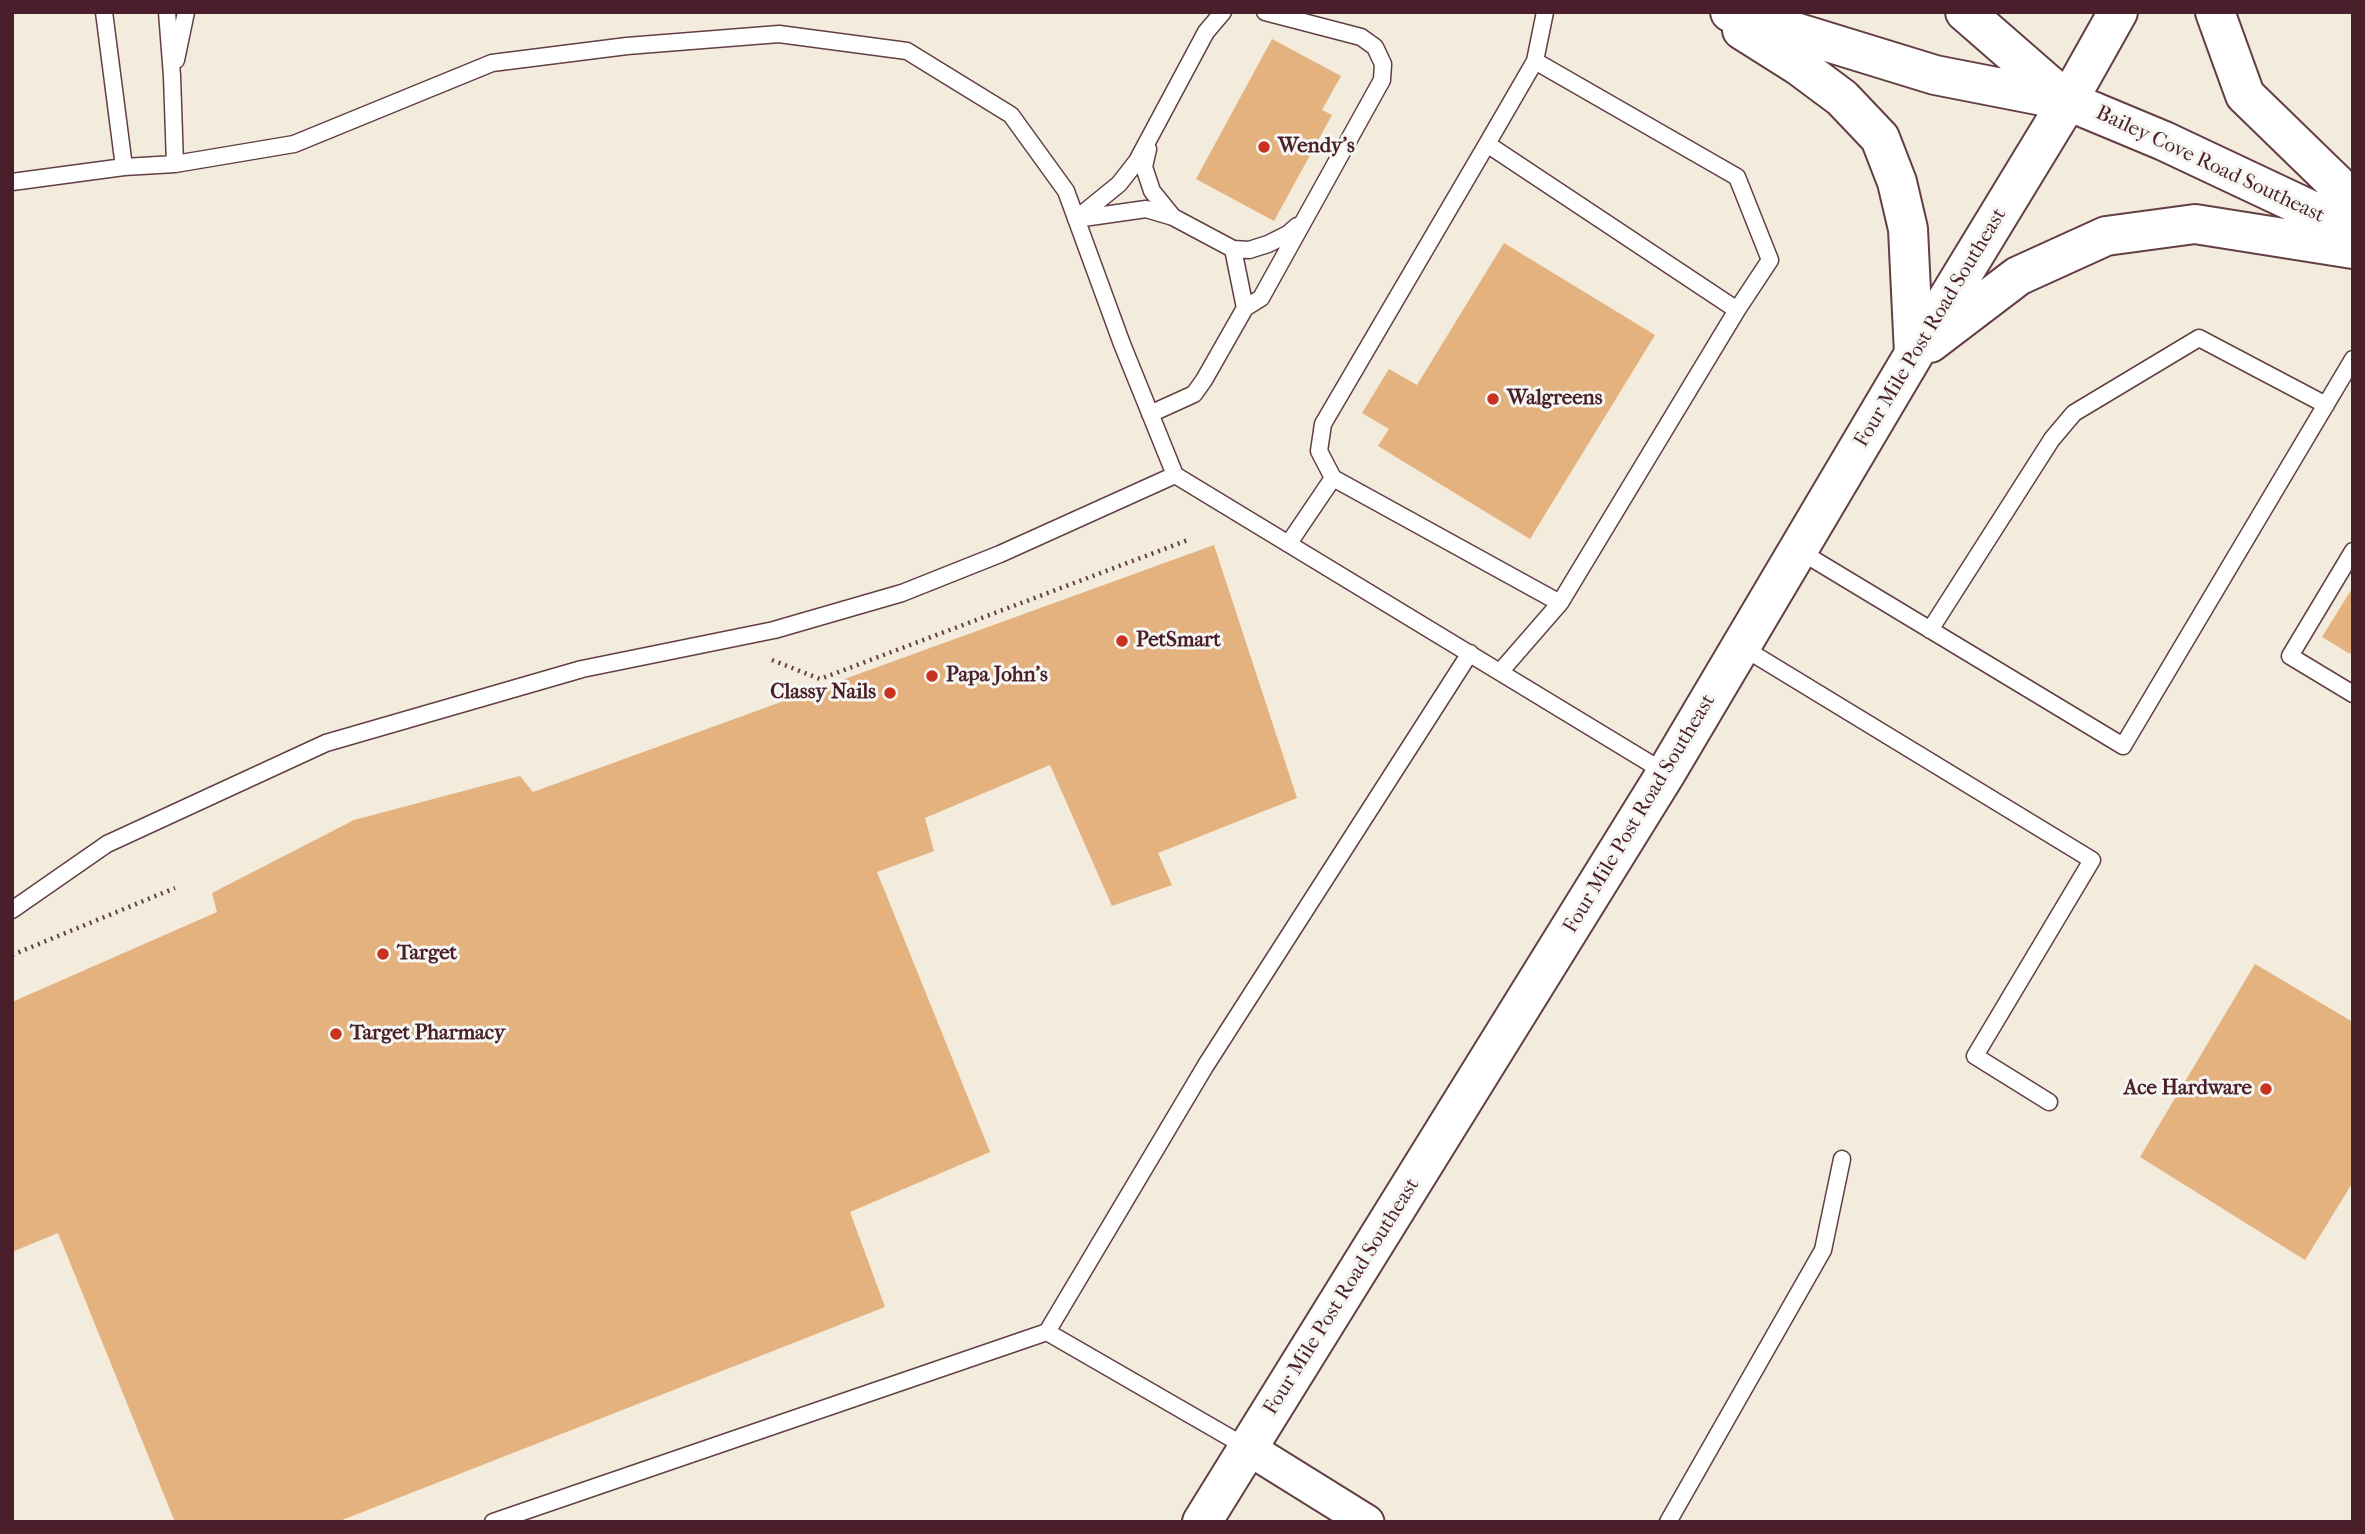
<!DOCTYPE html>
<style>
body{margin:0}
#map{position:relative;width:2365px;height:1534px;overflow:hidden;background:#f3ebdb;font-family:"IM FELL French Canon",serif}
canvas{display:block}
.frame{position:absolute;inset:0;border:14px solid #4a1f2b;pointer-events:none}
</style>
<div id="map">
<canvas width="2365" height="1534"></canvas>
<div class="frame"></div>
</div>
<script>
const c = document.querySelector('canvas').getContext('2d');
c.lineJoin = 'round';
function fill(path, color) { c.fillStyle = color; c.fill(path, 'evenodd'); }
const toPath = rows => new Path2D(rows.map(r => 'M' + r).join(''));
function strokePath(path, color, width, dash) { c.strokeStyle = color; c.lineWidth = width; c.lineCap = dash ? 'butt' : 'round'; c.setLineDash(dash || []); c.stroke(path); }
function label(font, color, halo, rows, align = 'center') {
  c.font = font + ' "IM FELL French Canon",serif'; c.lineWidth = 6; c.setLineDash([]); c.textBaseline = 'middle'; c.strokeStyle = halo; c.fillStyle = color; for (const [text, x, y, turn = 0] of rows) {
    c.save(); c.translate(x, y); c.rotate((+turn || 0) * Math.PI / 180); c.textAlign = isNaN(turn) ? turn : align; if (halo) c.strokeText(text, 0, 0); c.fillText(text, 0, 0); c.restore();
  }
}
fill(toPath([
 [1272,39,1341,76,1322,110,1332,115,1274,221,1196,179],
 [1504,243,1655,335,1530,539,1378,446,1389,429,1362,413,1389,369,1417,385],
 [1214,545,1297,798,1158,853,1172,885,1112,906,1050,765,925,818,934,851,877,872,990,1152,850,1212,885,1307,337,1522,175,1522,58,1233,12,1252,12,1002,217,912,212,893,354,820,520,776,533,792],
 [2353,587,2353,649,2350,654,2322,637],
 [2255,964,2353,1022,2353,1182,2305,1260,2140,1157]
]), '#e4b27e');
const service = toPath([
 [104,12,124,167],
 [167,12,172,76,175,164],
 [176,60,186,12],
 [1535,61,1737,177,1770,260,1737,310],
 [1487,144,1737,310,1560,603,1333,478,1319,451,1323,424,1487,144,1535,61,1545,12],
 [1148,149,1144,167,1152,191,1173,217],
 [12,182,124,167,175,164,294,144,492,63,627,46,779,34,907,51,1011,115,1066,191,1122,344,1175,475,1666,773],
 [1076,219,1146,209,1173,217,1233,249,1245,308,1261,298,1382,80,1383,64,1375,47,1361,37,1265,12],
 [1076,219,1119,184,1137,161,1206,32,1223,12],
 [1233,249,1249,250,1268,244,1288,234,1297,226],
 [1150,414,1194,394,1204,380,1245,308],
 [1289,543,1333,478],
 [1798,550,2123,746,2353,359],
 [2353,551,2290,656,2353,694],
 [1930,630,2052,439,2074,413,2199,338,2326,405],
 [1742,647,2092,860,1975,1056,2049,1102],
 [1500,672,1560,603],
 [12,910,107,844,326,743,582,669,774,630,902,593,1000,554,1175,475],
 [1047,1332,1248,1448],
 [493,1522,1047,1332,1206,1065,1470,653],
 [1668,1522,1823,1250,1842,1159]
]);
const minor = toPath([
 [1248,1448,1367,1522]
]);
const secondary = toPath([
 [1730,12,1935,75,2068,101,2164,141,2353,230],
 [1965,12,2066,100],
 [2215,12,2245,95,2353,200],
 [1742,30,1799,66,1842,98,1880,138,1897,182,1908,229,1914,354],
 [1930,343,2018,276,2106,236,2195,224,2353,249],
 [1202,1522,1666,773,1914,354,2068,101,2118,12]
]);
strokePath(service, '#633e45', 19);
strokePath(minor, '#633e45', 37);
strokePath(secondary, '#633e45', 42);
strokePath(toPath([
 [772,660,820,679,1188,540],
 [12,955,175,888]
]), '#633e45', 4.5, [2, 5]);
strokePath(service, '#fff', 16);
strokePath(minor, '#fff', 33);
strokePath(secondary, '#fff', 38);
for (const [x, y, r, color] of [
 [1264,147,7,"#c8321e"],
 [1493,399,7,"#c8321e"],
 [1122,641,7,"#c8321e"],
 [932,676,7,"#c8321e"],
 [890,693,7,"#c8321e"],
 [383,954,7,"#c8321e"],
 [336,1034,7,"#c8321e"],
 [2266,1089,7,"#c8321e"]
]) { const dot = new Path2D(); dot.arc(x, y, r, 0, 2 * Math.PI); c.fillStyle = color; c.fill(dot); strokePath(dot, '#f6f6f2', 2.5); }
label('bold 21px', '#4a1f2b', '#f6f6f2', [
 ["Wendy's",1278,147],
 ["Walgreens",1507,399],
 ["PetSmart",1136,641],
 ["Papa John's",946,676],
 ["Classy Nails",876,693,"right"],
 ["Target",397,954],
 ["Target Pharmacy",350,1034],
 ["Ace Hardware",2252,1089,"right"]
], 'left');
label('21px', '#4a1f2b', '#f6f6f2', [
 ["Bailey Cove Road Southeast",2210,165,25],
 ["Four Mile Post Road Southeast",1931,328,-59],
 ["Four Mile Post Road Southeast",1640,814,-59],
 ["Four Mile Post Road Southeast",1342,1297,-58]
]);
</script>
